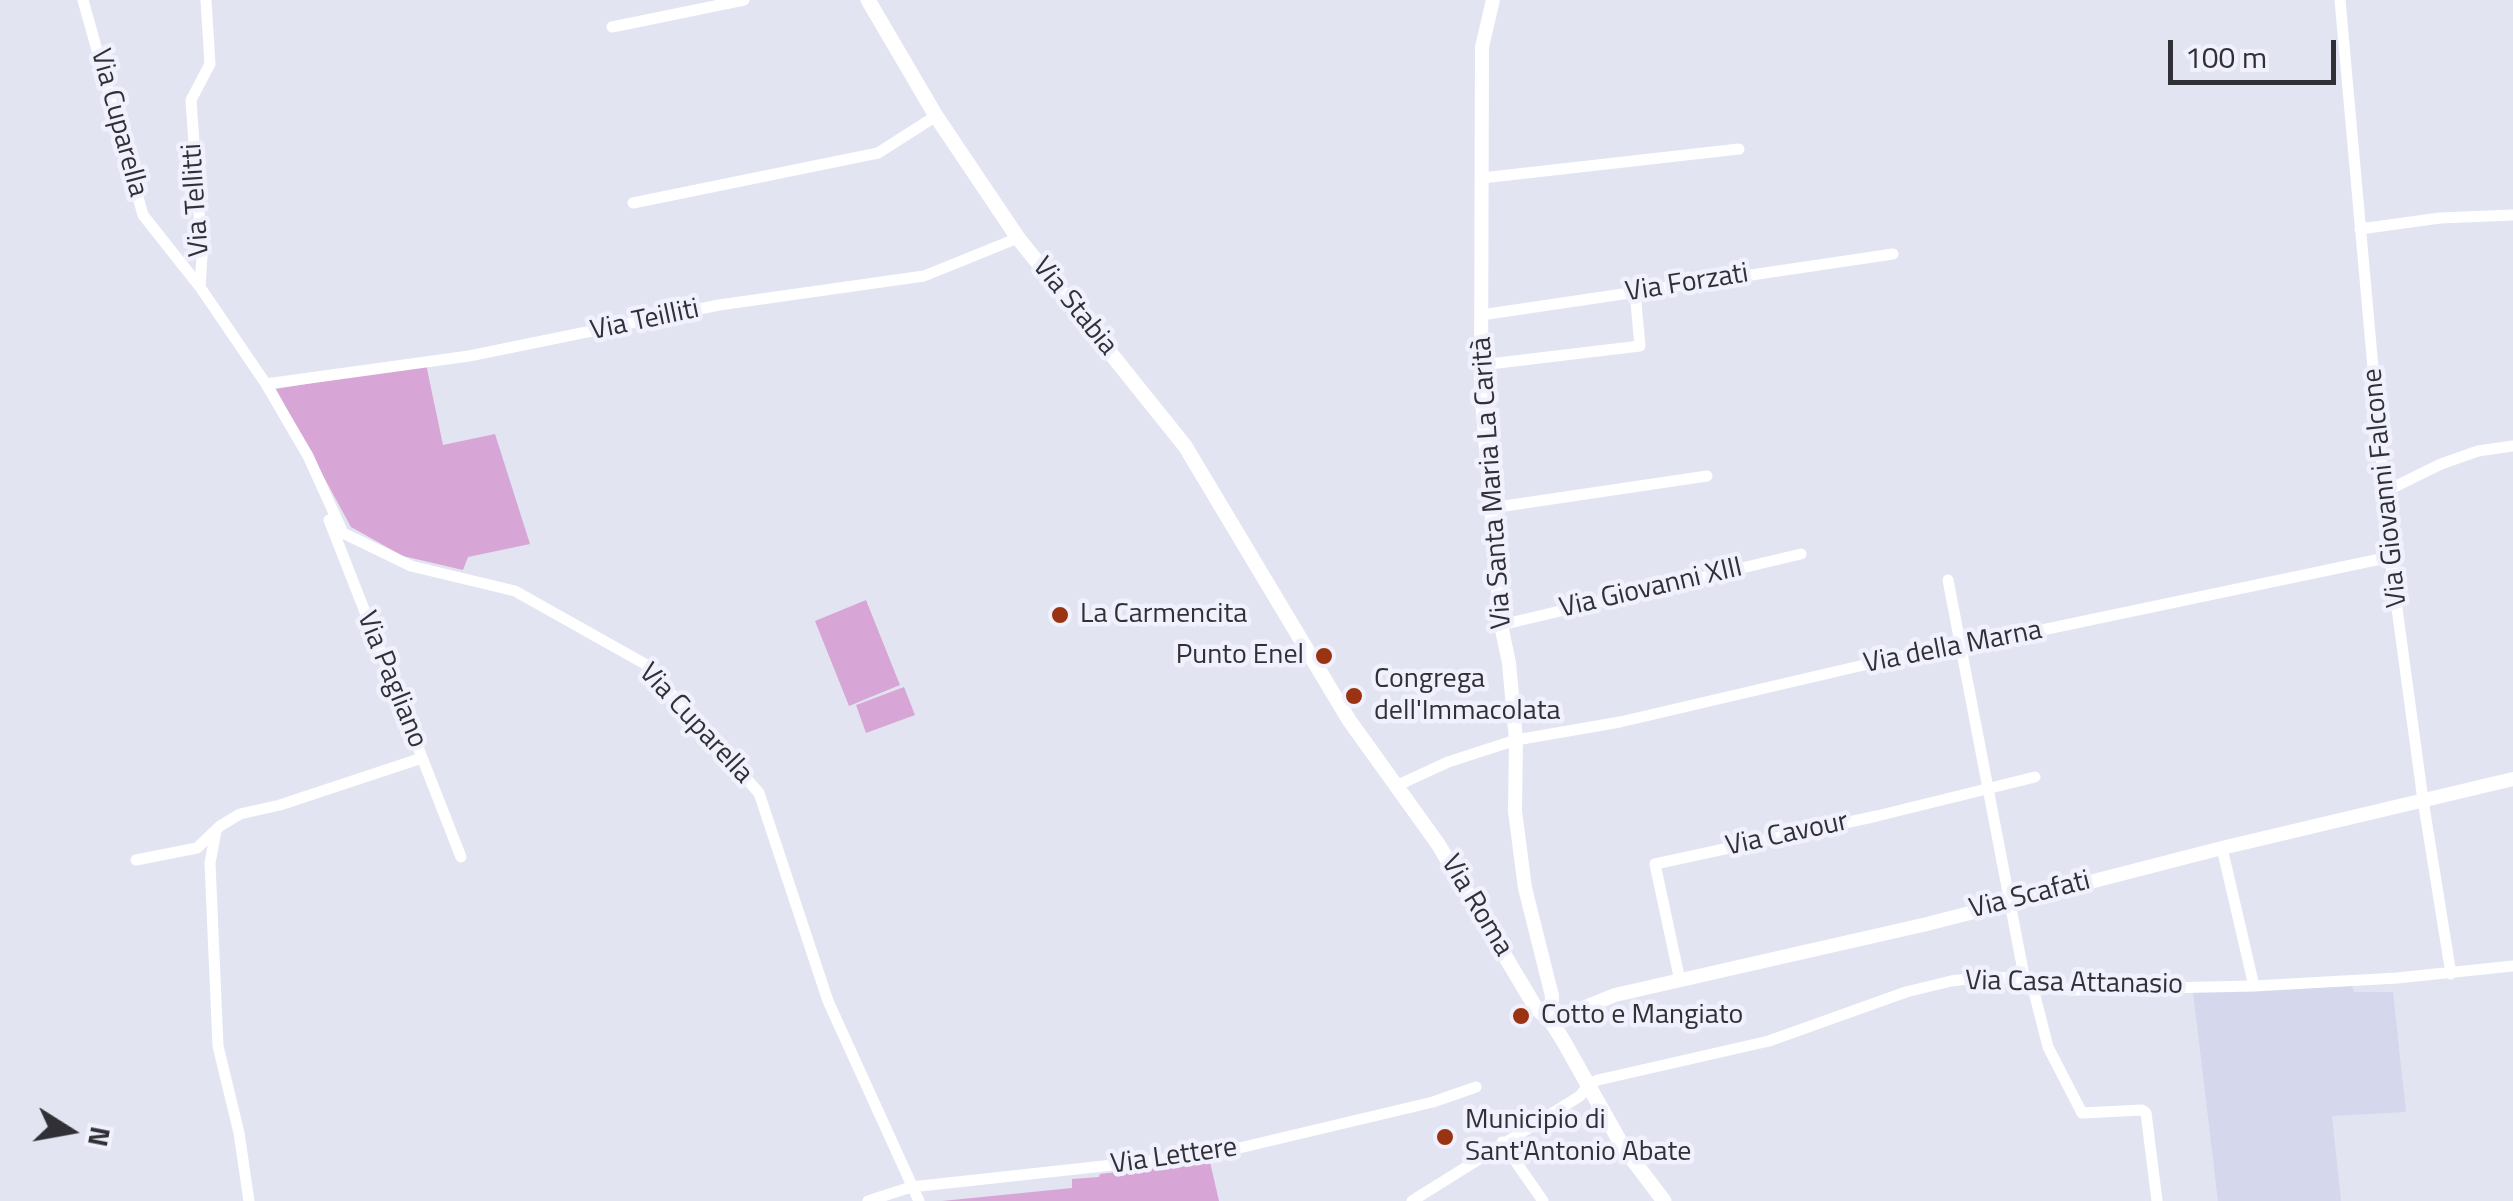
<!DOCTYPE html>
<meta charset="utf-8">
<style>
body{margin:0}
#map{position:relative;width:2513px;height:1201px;overflow:hidden;background:#e2e4f2;font-family:"Titillium Web",sans-serif}
canvas{display:block}
.north{position:absolute;left:20px;top:1081px;width:100px;height:100px;-webkit-text-stroke:8px #f0f1fd;paint-order:stroke;rotate:101deg;font-size:28px;font-weight:700;line-height:40px;text-align:center;color:#303036}
.north::after{content:'';display:block;margin:auto;width:35px;height:45px;background:#303036;clip-path:polygon(50% 0,100% 100%,50% 72%,0 100%)}
.scale{position:absolute;left:2168px;top:40px;width:168px;height:45px;box-sizing:border-box;border:5px solid #303036;border-top:0;padding-left:12px;font-size:30px;line-height:35px;white-space:nowrap;color:#303036;-webkit-text-stroke:8px #f0f1fd;paint-order:stroke}
</style>
<div id="map">
<canvas width="2513" height="1201"></canvas>
<div class="north">N</div>
<div class="scale">100 m</div>
</div>
<script>
const c = document.querySelector('canvas').getContext('2d');
c.lineJoin = 'round';
function fill(path, color) { c.fillStyle = color; c.fill(path, 'evenodd'); }
const toPath = rows => new Path2D(rows.map(r => 'M' + r).join(''));
function strokePath(path, color, width, dash) { c.strokeStyle = color; c.lineWidth = width; c.lineCap = dash ? 'butt' : 'round'; c.setLineDash(dash || []); c.stroke(path); }
function label(font, color, halo, rows, align = 'center') {
  c.font = font + ' "Titillium Web",sans-serif'; c.lineWidth = 9; c.setLineDash([]); c.textBaseline = 'middle'; c.strokeStyle = halo; c.fillStyle = color; for (const [text, x, y, turn = 0] of rows) {
    c.save(); c.translate(x, y); c.rotate((+turn || 0) * Math.PI / 180); c.textAlign = isNaN(turn) ? turn : align; if (halo) c.strokeText(text, 0, 0); c.fillText(text, 0, 0); c.restore();
  }
}
fill(toPath([
 [2352,986,2354,992,2393,992,2406,1112,2332,1116,2341,1201,2218,1201,2193,992]
]), '#d5d7ed');
fill(toPath([
 [426,364,443,445,495,434,530,544,468,557,463,570,403,556,351,527,276,389],
 [866,600,900,685,849,706,815,621],
 [904,687,915,715,866,733,856,705],
 [1210,1162,1219,1201,942,1201,1072,1188,1072,1179,1099,1177,1100,1174]
]), '#d7a6d6');
strokePath(toPath([
 [83,0,143,215,200,287,266,384,308,456,343,533,411,566,515,591,645,664,759,793,828,1001,919,1201],
 [2340,0,2390,557,2423,800,2451,974],
 [612,27,744,0],
 [1482,178,1739,149],
 [633,203,878,153,936,116],
 [2360,229,2440,218,2513,215],
 [200,287,202,256,191,100,210,64,206,0],
 [1481,315,1893,254],
 [1481,365,1640,346,1635,292],
 [266,384,469,356,719,305,924,276,1018,238],
 [2386,491,2441,464,2478,451,2513,446],
 [1491,508,1707,476],
 [329,520,461,857],
 [1948,580,2025,981],
 [1501,625,1801,554],
 [1396,786,1448,762,1516,740,1620,722,1958,643,2023,634,2390,557],
 [216,831,210,863,218,1046,239,1133,249,1201],
 [2222,848,2254,986],
 [136,860,197,848,220,826,240,814,280,805,422,758],
 [1680,981,1655,864,1877,816,2035,777],
 [2032,984,2048,1047,2082,1113,2142,1110,2146,1113,2157,1201],
 [1502,1142,1543,1201],
 [868,1201,911,1187,1214,1154,1433,1102,1476,1087],
 [1412,1201,1580,1096,1589,1084,1598,1080,1769,1041,1906,992,1951,981,1983,977,2012,978,2071,990,2254,986,2397,978,2513,966]
]), '#fff', 11);
strokePath(toPath([
 [1493,0,1482,47,1481,389,1501,625,1509,663,1516,740,1515,811,1525,888,1552,996,1551,1021],
 [1551,1021,1615,995,1927,924,2222,848,2513,779]
]), '#fff', 14);
strokePath(toPath([
 [868,0,936,116,1018,238,1185,446,1349,720,1438,844,1536,1008,1551,1021,1564,1042,1623,1147,1664,1201]
]), '#fff', 15);
for (const [x, y, r, color] of [
 [1060,615,10,"#9a3311"],
 [1324,656,10,"#9a3311"],
 [1354,696,10,"#9a3311"],
 [1521,1016,10,"#9a3311"],
 [1445,1137,10,"#9a3311"]
]) { const dot = new Path2D(); dot.arc(x, y, r, 0, 2 * Math.PI); c.fillStyle = color; c.fill(dot); strokePath(dot, '#f0f1fd', 4); }
label('28px', '#303036', '#f0f1fd', [
 ["Via Cuparella",118,123,75],
 ["Via Tellitti",197,200,-94],
 ["Via Forzati",1687,284,-9],
 ["Via Stabia",1074,307,51],
 ["Via Teilliti",645,321,-12],
 ["Via Santa Maria La Carità",1493,483,-94],
 ["Via Giovanni Falcone",2386,488,-96],
 ["Via Giovanni XIII",1651,589,-13],
 ["Via della Marna",1953,648,-11],
 ["Via Pagliano",391,680,68],
 ["Via Cuparella",695,724,47],
 ["Via Cavour",1787,835,-12],
 ["Via Scafati",2030,896,-14],
 ["Via Roma",1476,906,59],
 ["Via Casa Attanasio",2074,984,1],
 ["Via Lettere",1174,1157,-8]
]);
label('28px', '#303036', '#f0f1fd', [
 ["La Carmencita",1080,615],
 ["Punto Enel",1304,656,"right"],
 ["Congrega",1374,680],
 ["dell'Immacolata",1374,712],
 ["Cotto e Mangiato",1541,1016],
 ["Municipio di",1465,1121],
 ["Sant'Antonio Abate",1465,1153]
], 'left');
</script>
